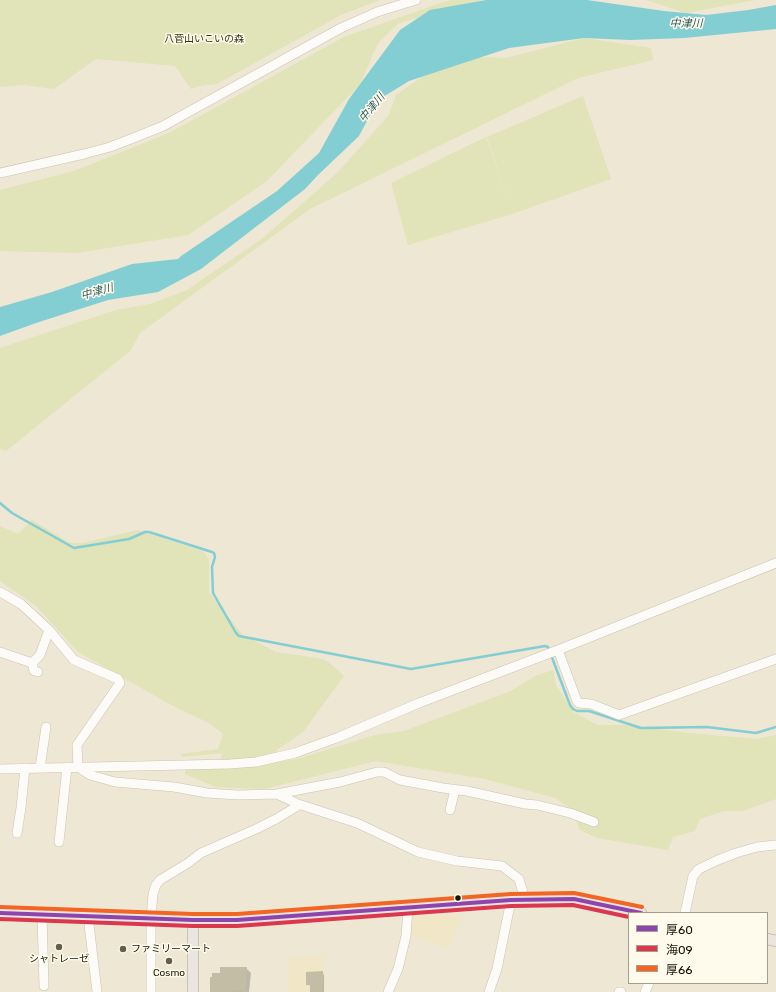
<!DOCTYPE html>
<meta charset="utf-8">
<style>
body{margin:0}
#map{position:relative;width:776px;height:992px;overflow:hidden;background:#eee7d3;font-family:Rubik,"Noto Sans JP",sans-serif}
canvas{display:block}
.legend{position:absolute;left:628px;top:912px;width:140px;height:72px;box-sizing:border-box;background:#fffbec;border:1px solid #a39f90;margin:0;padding:5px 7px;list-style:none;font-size:12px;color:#181407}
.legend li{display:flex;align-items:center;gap:8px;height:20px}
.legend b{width:20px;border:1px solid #a39f90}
</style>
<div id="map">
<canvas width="776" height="992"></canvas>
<ul class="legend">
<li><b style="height:5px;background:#8e44ad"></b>厚60</li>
<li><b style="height:5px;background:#db374d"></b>海09</li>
<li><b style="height:5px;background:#f26522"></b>厚66</li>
</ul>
</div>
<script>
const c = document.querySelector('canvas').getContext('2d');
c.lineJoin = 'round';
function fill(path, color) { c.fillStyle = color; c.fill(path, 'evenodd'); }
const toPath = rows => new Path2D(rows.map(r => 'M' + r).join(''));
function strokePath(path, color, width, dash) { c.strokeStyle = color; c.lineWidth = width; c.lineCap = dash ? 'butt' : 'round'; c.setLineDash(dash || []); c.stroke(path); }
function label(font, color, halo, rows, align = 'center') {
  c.font = font + ' Rubik,"Noto Sans JP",sans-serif'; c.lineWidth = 3; c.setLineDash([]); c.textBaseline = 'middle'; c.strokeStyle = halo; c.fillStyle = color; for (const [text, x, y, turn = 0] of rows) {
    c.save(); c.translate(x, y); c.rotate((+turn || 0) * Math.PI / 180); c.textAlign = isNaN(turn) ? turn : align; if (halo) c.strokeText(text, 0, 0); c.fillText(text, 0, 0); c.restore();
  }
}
fill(toPath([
 [410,915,461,915,449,948,407,934],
 [324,956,324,992,288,992,289,958]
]), '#f1e6c5');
fill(toPath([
 [0,0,380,0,341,15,217,84,200,86,191,89,175,66,96,59,54,89,24,85,0,87],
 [449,0,482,0,399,23,378,43,360,84,267,181,188,235,77,253,0,251,0,190,74,171,169,133,344,37],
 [646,0,755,0,686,13],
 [584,38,651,48,653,60,578,78,310,209,140,333,130,351,6,451,0,449,0,348,116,310,150,304,187,290,263,238,337,173,389,115,396,95,452,56,506,58],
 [583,96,611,179,512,214,408,245,391,183,486,137,510,207,487,137],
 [32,520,70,543,83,543,137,530,203,551,209,560,209,593,243,635,276,652,323,659,332,665,344,676,303,732,277,750,275,762,297,759,375,735,404,731,511,691,535,676,553,670,556,685,573,712,598,725,629,725,689,733,756,739,776,735,776,799,743,811,724,811,700,819,695,831,673,837,668,850,597,838,580,830,572,810,555,798,485,779,376,761,264,789,216,787,185,774,185,769,220,766,222,753,182,757,181,754,218,749,223,734,209,723,173,706,78,652,36,606,0,581,0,526,18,534]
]), '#e1e3b8');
fill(toPath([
 [486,0,587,0,664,11,706,15,748,10,776,5,776,29,684,38,630,40,584,38,509,48,409,81,378,100,359,136,318,175,305,189,201,269,158,292,108,300,36,323,0,336,0,307,52,292,132,264,178,259,181,256,277,191,319,153,349,99,400,30,430,10]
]), '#83ced2');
fill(toPath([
 [246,968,251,973,249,992,211,992,221,974],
 [322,972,324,975,324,992,311,992,311,986,307,984]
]), '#0003');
strokePath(toPath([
 [0,503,12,513,74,548,129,539,145,532,149,532,212,552,214,553,215,557,212,567,213,593,236,633,239,636,411,669,545,646,548,647,549,651],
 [551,655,570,705,573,709,577,711,589,711,641,728,707,727,756,733,776,727]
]), '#83ced2', 2.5);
fill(toPath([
 [220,967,247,967,245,992,243,992,243,990,229,991,229,992,210,992,210,977,212,977,212,973,220,973],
 [323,971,323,985,306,985,306,972],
 [310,985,322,985,322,992,310,992]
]), '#c4bda5');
const minor = toPath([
 [0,173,84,154,110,147,136,137,163,126,341,28,377,12,416,0],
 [0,592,21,604,49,630,74,660,118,679,120,683,77,745,78,767,90,775,115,782,174,787,207,793,237,795,277,794,298,804,357,823,418,852,457,861,502,866,519,879,525,900],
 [558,650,577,701,579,703,591,704,619,715,776,659],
 [0,652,32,663],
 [38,672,34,671,32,663,40,655,49,630],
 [40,768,46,727],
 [0,769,230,764,256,762,295,753,339,737,419,703,558,650,776,563],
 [277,794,340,782,377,772,384,772,400,780,443,788,467,791,525,804,537,805,570,813,594,822],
 [450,810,455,790],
 [17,833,21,808,25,768],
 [59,842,67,767],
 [685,913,693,876,699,869,718,860,736,853,757,847,776,845],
 [42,915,44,986],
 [88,916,97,992],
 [151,992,151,918,153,894,156,885,160,880,188,863,201,853,256,829,276,819,296,807,298,804],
 [388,992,398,969,401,957,406,936,408,908],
 [489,992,497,969,511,900],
 [619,992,621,992],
 [645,992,649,983]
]);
const major = toPath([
 [0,913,193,920,237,920,511,900,574,899,641,913],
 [767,939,776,941],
 [193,992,193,920]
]);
strokePath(minor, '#c9c3b3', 10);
strokePath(major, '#aca090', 12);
strokePath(minor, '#fcfbf8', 9);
strokePath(major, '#ebe5df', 11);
strokePath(toPath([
 [0,913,193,920,237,920,511,900,574,899,641,913]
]), '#8e44ad', 4);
strokePath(toPath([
 [0,919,193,926,237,926,511,906,573,905,629,917]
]), '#db374d', 4);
strokePath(toPath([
 [0,907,193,914,237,914,511,894,574,893,642,907]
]), '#f26522', 4);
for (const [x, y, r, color] of [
 [458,898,3.5,"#181407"],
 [59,947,4,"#635e4e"],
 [123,949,4,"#635e4e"],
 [169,961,4,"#635e4e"]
]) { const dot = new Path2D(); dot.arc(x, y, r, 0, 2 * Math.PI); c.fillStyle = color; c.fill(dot); strokePath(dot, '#fffbec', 1.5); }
label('10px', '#323614', '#fffbec', [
 ["八菅山いこいの森",204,39]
]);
label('10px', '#181407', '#fffbec', [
 ["ファミリーマート",131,949,"left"],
 ["シャトレーゼ",59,959],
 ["Cosmo",169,973]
]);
label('italic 11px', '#2a5a60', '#fffbec', [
 ["中津川",686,24],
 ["中津川",372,108,-50],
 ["中津川",97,292,-16]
]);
</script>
